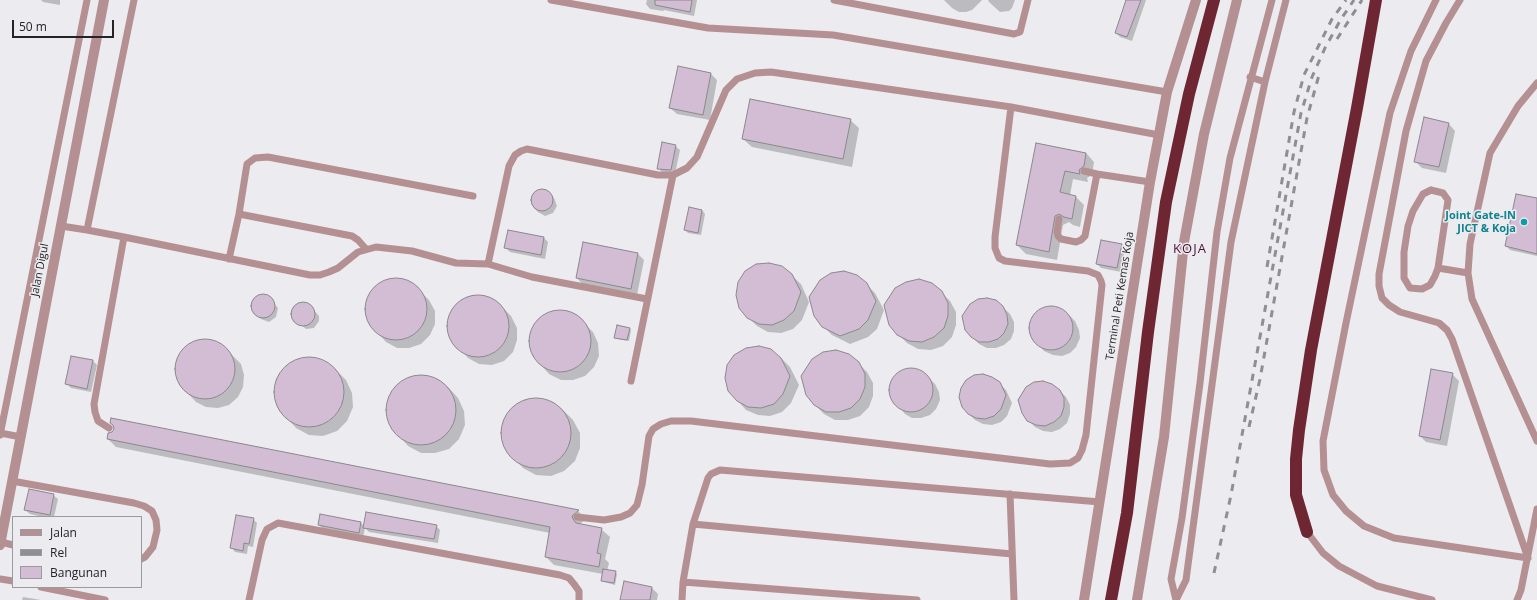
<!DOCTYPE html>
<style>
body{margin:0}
#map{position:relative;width:1537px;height:600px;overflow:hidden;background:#ebebf0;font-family:"Open Sans",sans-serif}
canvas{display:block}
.legend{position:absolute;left:12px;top:516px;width:130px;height:72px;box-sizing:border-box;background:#ebebf0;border:1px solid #9b9b9f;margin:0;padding:5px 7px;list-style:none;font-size:12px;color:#242426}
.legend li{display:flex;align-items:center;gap:8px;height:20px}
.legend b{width:20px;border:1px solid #9b9b9f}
.scale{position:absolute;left:12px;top:20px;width:102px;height:18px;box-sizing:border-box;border:2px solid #242426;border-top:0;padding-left:5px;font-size:12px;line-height:14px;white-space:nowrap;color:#242426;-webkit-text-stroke:3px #ebebf0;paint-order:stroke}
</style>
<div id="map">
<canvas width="1537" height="600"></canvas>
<ul class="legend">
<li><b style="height:5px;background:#b59092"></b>Jalan</li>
<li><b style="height:5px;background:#8f8f93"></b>Rel</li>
<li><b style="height:11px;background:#d2bdd5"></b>Bangunan</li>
</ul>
<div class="scale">50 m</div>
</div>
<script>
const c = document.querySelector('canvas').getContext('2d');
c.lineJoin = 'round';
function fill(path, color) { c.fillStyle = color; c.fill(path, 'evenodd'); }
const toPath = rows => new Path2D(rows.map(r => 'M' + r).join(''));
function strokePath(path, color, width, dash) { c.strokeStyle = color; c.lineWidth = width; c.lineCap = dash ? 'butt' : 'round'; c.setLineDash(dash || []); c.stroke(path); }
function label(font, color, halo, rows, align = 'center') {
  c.font = font + ' "Open Sans",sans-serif'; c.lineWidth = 3; c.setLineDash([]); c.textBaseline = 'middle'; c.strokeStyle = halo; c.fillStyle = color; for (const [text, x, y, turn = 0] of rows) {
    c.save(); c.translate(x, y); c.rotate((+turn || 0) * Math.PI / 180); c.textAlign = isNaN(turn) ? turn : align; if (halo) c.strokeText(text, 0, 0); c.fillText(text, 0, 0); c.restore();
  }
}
fill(toPath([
 [41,0,60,0,60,5,43,2],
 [647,0,697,0,694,16,664,10,663,11,650,9,646,4],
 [944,0,982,0,972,10,966,12,959,12,952,8],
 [988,0,1015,0,1012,8,1009,11,1000,12,989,2],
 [1128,0,1146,0,1132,41,1120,37,1116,33],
 [711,74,717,80,710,120,677,114,670,108],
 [1425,119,1449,124,1455,131,1446,173,1422,168,1415,161],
 [850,120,859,128,852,167,752,147,743,139],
 [1037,144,1086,153,1094,162,1092,175,1087,178,1088,182,1073,179,1070,195,1076,197,1084,205,1080,227,1073,225,1069,222,1063,225,1057,260,1026,254,1017,245],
 [675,146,680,150,675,174,662,172,658,168],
 [542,190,550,194,554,198,557,206,553,213,545,216,538,212,533,207,531,199,535,192],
 [1537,199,1537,256,1510,250,1506,246],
 [702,210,705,214,701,235,688,233,685,230],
 [509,231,544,238,548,242,545,259,510,252,505,247],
 [1121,245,1125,249,1121,272,1101,268,1097,264],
 [638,254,644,260,637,295,583,285,577,278],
 [791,275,801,284,809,302,802,320,793,329,781,333,768,332,757,326,748,317],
 [398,279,410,283,420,291,429,300,435,311,435,324,430,335,421,344,409,348,397,348,386,342,369,323,365,311,368,298,375,288,385,281],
 [866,284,875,293,884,310,877,329,868,337,850,344,832,335,823,326],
 [941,292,950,301,956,312,956,325,952,337,943,346,931,350,918,349,907,343,898,334],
 [263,295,271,300,278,308,276,317,269,322,261,319,256,315,252,306,255,298],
 [480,296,492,299,502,307,511,316,517,328,517,340,513,352,504,361,492,365,479,364,468,358,451,339,448,327,450,315,457,304,468,298],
 [304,303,312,308,319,316,319,321,314,328,306,329,294,319,292,312,296,307],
 [1053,306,1061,309,1068,314,1075,321,1079,330,1080,338,1076,347,1070,353,1062,356,1053,355,1044,351,1032,337,1030,329,1031,320,1036,312,1044,308],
 [1003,307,1010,314,1014,322,1014,331,1011,339,1004,345,996,348,987,348,979,344,972,337],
 [561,311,574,314,583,322,593,332,598,343,599,356,594,367,585,376,573,380,561,380,549,374,532,355,529,342,531,330,538,320,549,313],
 [629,328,631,330,629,341,617,339,615,337],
 [202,340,214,341,224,347,241,364,244,375,243,387,238,397,229,405,218,408,206,407,196,402,179,384,176,373,177,361,182,351,191,344],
 [311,357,325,361,337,371,346,380,352,393,353,407,347,421,337,431,323,436,309,435,296,428,277,407,274,393,276,379,285,367,297,359],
 [781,358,790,367,799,385,791,403,782,412,770,416,758,415,746,410,737,400],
 [93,361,97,365,91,392,71,388,67,384],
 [858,363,867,372,873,383,873,396,869,407,860,416,848,420,835,420,824,414,815,405],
 [912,369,921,371,928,377,935,384,939,392,940,400,936,409,930,415,921,418,912,418,905,414,892,399,890,391,891,382,896,375,904,370],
 [1452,374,1459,381,1447,446,1426,442,1420,436],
 [424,375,438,379,449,388,458,398,464,411,465,425,459,439,449,449,435,453,421,453,408,446,390,425,386,411,389,397,397,385,409,377],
 [999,383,1006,390,1012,403,1007,416,1001,422,992,425,983,424,975,420,968,413],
 [1059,390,1066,397,1070,405,1070,414,1067,423,1060,429,1052,432,1043,431,1035,427,1028,420],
 [539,398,553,402,564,411,573,420,580,433,580,448,575,461,564,471,551,476,536,475,523,468,505,448,501,434,504,420,512,408,524,400],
 [112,419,578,511,586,519,580,524,601,529,610,537,605,559,609,563,607,571,615,572,617,574,615,585,604,582,602,581,603,574,554,565,546,557,550,533,116,447,108,439,115,429],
 [53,495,58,499,54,517,43,517,30,514,25,510],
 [253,519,257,523,253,547,248,546,247,554,235,552,232,548],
 [361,523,365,527,436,526,440,530,438,543,369,532,365,528,363,537,323,529,319,525],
 [652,588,658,594,657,600,621,600],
 [23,597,41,600,22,600]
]), '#0003');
const building = toPath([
 [655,0,692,0,690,12,655,5,655,0],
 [1126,0,1141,0,1127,37,1115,33,1126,0],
 [678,66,711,73,703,115,669,108,678,66],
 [750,99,851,119,843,159,742,139,750,99],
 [1424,117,1449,123,1439,167,1414,162,1424,117],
 [662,142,676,145,671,170,657,169,662,142],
 [1036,143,1086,153,1084,166,1079,170,1080,174,1065,171,1060,192,1076,196,1072,219,1064,217,1059,214,1055,216,1049,252,1016,245,1036,143],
 '531 200a11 11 0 1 1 22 0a11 11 0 1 1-22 0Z',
 [1516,194,1537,198,1537,254,1505,246,1516,194],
 [689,207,702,210,698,233,684,230,689,207],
 [508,230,544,237,541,255,504,248,508,230],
 [1101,240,1122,244,1117,268,1096,264,1101,240],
 [583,242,638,253,631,289,576,278,583,242],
 [769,263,782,266,792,274,801,292,794,311,784,320,772,325,759,324,747,318,739,308,736,295,738,282,745,271,756,264,769,263],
 [844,271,857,275,867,283,876,301,868,320,859,329,840,336,822,327,814,316,809,297,820,280,831,273,844,271],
 '365 309a31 31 0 1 1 62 0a31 31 0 1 1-62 0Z',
 [919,279,932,283,942,291,948,303,948,316,944,328,934,337,922,342,909,341,897,335,889,325,884,305,895,288,906,282,919,279],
 '251 306a12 12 0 1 1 24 0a12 12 0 1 1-24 0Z',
 '447 326a31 31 0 1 1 62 0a31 31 0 1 1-62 0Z',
 [987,298,996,300,1003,306,1007,315,1008,324,1004,333,998,339,989,342,979,342,971,337,965,330,962,316,970,304,978,299,987,298],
 '291 314a12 12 0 1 1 24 0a12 12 0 1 1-24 0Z',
 '1029 328a22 22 0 1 1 44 0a22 22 0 1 1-44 0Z',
 '529 341a31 31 0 1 1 62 0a31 31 0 1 1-62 0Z',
 [617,325,630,328,627,340,614,338,617,325],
 '175 369a30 30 0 1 1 60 0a30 30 0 1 1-60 0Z',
 [759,346,771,349,781,358,790,376,783,394,774,404,761,408,748,407,737,401,728,391,725,378,727,365,734,355,746,348,759,346],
 [836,350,849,354,859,362,865,374,865,387,860,399,851,408,839,412,826,412,814,405,806,395,801,376,812,359,823,352,836,350],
 [71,356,93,360,87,389,65,384,71,356],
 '274 392a35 35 0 1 1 70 0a35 35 0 1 1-70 0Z',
 '889 390a22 22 0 1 1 44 0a22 22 0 1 1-44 0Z',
 [1431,369,1453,373,1440,440,1419,436,1431,369],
 [983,374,992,377,1000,382,1006,395,1001,409,994,416,985,419,976,418,968,414,962,407,959,397,961,388,966,380,974,375,983,374],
 '386 410a35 35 0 1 1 70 0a35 35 0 1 1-70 0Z',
 [1043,381,1052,384,1060,390,1064,398,1064,407,1061,416,1054,422,1045,426,1036,425,1027,421,1022,413,1018,400,1026,387,1034,382,1043,381],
 '501 433a35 35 0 1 1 70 0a35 35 0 1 1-70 0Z',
 [111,418,579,510,572,516,573,519,576,523,602,528,597,553,601,554,599,567,545,557,550,527,107,439,108,433,112,432,114,429,113,425,110,423,111,418],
 [29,489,54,494,50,515,24,510,29,489],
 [366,512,437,525,434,539,363,528,366,512],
 [320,514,361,522,359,533,318,525,320,514],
 [236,515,254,518,249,544,244,543,243,551,230,548,236,515],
 [603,569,616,571,614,583,601,581,603,569],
 [624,581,652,587,650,600,620,600,624,581]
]);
fill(building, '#d2bdd5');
strokePath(building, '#8b888b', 1);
strokePath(toPath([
 [551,0,708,28,833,35,1167,92],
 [834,0,1014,34,1020,32,1028,0],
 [1436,0,1411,51,1390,113,1346,323,1323,441,1324,470,1333,495,1346,511,1364,526,1394,538,1528,558],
 [1460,0,1446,23,1426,61,1406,131,1379,274,1379,286,1382,298,1389,305,1400,312,1439,323,1447,330,1452,339,1528,558],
 [1250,77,1265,82],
 [1537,83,1518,106,1490,153,1470,244,1468,273,1472,299,1537,441],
 [1084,171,1097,174],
 [1431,190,1443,193,1448,200,1438,268,1435,276,1430,285,1422,289,1410,288,1404,278,1404,252,1408,226,1413,211,1423,194,1431,190],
 [239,214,247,164,255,158,268,157,473,196],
 [1059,219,1057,232,1058,236,1061,239,1076,242,1081,240,1085,236,1097,174,1150,182],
 [61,226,87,230],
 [124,237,87,230,134,0],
 [229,259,239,214,352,236,358,240,366,249],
 [488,264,532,277,647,299],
 [1438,268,1468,273],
 [631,381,673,175],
 [109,428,98,421,95,412,94,404,124,237,310,275,320,275,329,272,338,268,358,252,376,247,412,251,456,263,488,264,509,166,515,155,521,151,527,149,658,175,673,175,687,168,697,157,726,90,737,79,755,73,771,72,1011,107,1159,135],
 [0,433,21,437],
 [0,435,87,0],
 [12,481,134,503,144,506,152,511,156,520,157,530,153,547,145,557,141,559],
 [1010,494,1014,600],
 [577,517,604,520,621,517,630,513,637,505,642,485,649,436,653,429,661,424,671,421,691,421,1050,464,1070,463,1078,458,1082,450,1086,435,1102,285,1101,281,1098,275,1088,271,1005,261,999,258,995,248,995,237,1011,107],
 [693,524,1012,554],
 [1307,532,1323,553,1339,566,1377,586,1432,600],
 [1,542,13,545],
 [0,579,13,581],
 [683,582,917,600],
 [41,587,105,600],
 [249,600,262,540,267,529,278,523,560,575,569,578,574,584,579,591,579,600],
 [682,600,683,582,693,524,708,478,711,474,720,470,1100,502],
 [1176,600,1186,580,1231,242,1265,82,1286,0],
 [1176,600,1171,579,1182,518,1200,383,1217,232,1230,158,1272,0],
 [1517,600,1521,590,1537,509]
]), '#b59092', 7);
strokePath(toPath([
 [0,545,104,0],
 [1084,600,1150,182,1167,92,1196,0],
 [1137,600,1164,437,1184,242,1204,134,1237,0]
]), '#b59092', 10);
strokePath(toPath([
 [1307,532,1296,495,1296,459,1299,430,1311,350,1357,108,1376,0],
 [1111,600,1127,513,1148,332,1166,202,1189,94,1214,0]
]), '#6e2732', 12);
strokePath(toPath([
 [1337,39,1362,0],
 [1267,267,1294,112,1304,75,1332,19,1346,0],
 [1249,427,1260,379,1307,118,1319,75],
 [1214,573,1231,495,1301,113,1312,77,1325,48,1341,19,1354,0]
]), '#8f8f93', 3, [7, 7]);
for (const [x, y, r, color] of [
 [1524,222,4,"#0f9aa8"]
]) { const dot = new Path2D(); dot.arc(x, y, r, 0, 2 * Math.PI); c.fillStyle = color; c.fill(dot); strokePath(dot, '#ebebf0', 1.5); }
label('bold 11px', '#0d838f', '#ebebf0', [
 ["Joint Gate-IN",1516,216],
 ["JICT & Koja",1516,229]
], 'right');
label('11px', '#242426', '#ebebf0', [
 ["Jalan Digul",40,270,-79],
 ["Terminal Peti Kemas Koja",1120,296,-81]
]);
c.letterSpacing = '1px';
label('13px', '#490f37', '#ebebf0', [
 ["KOJA",1190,249]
]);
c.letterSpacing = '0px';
</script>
